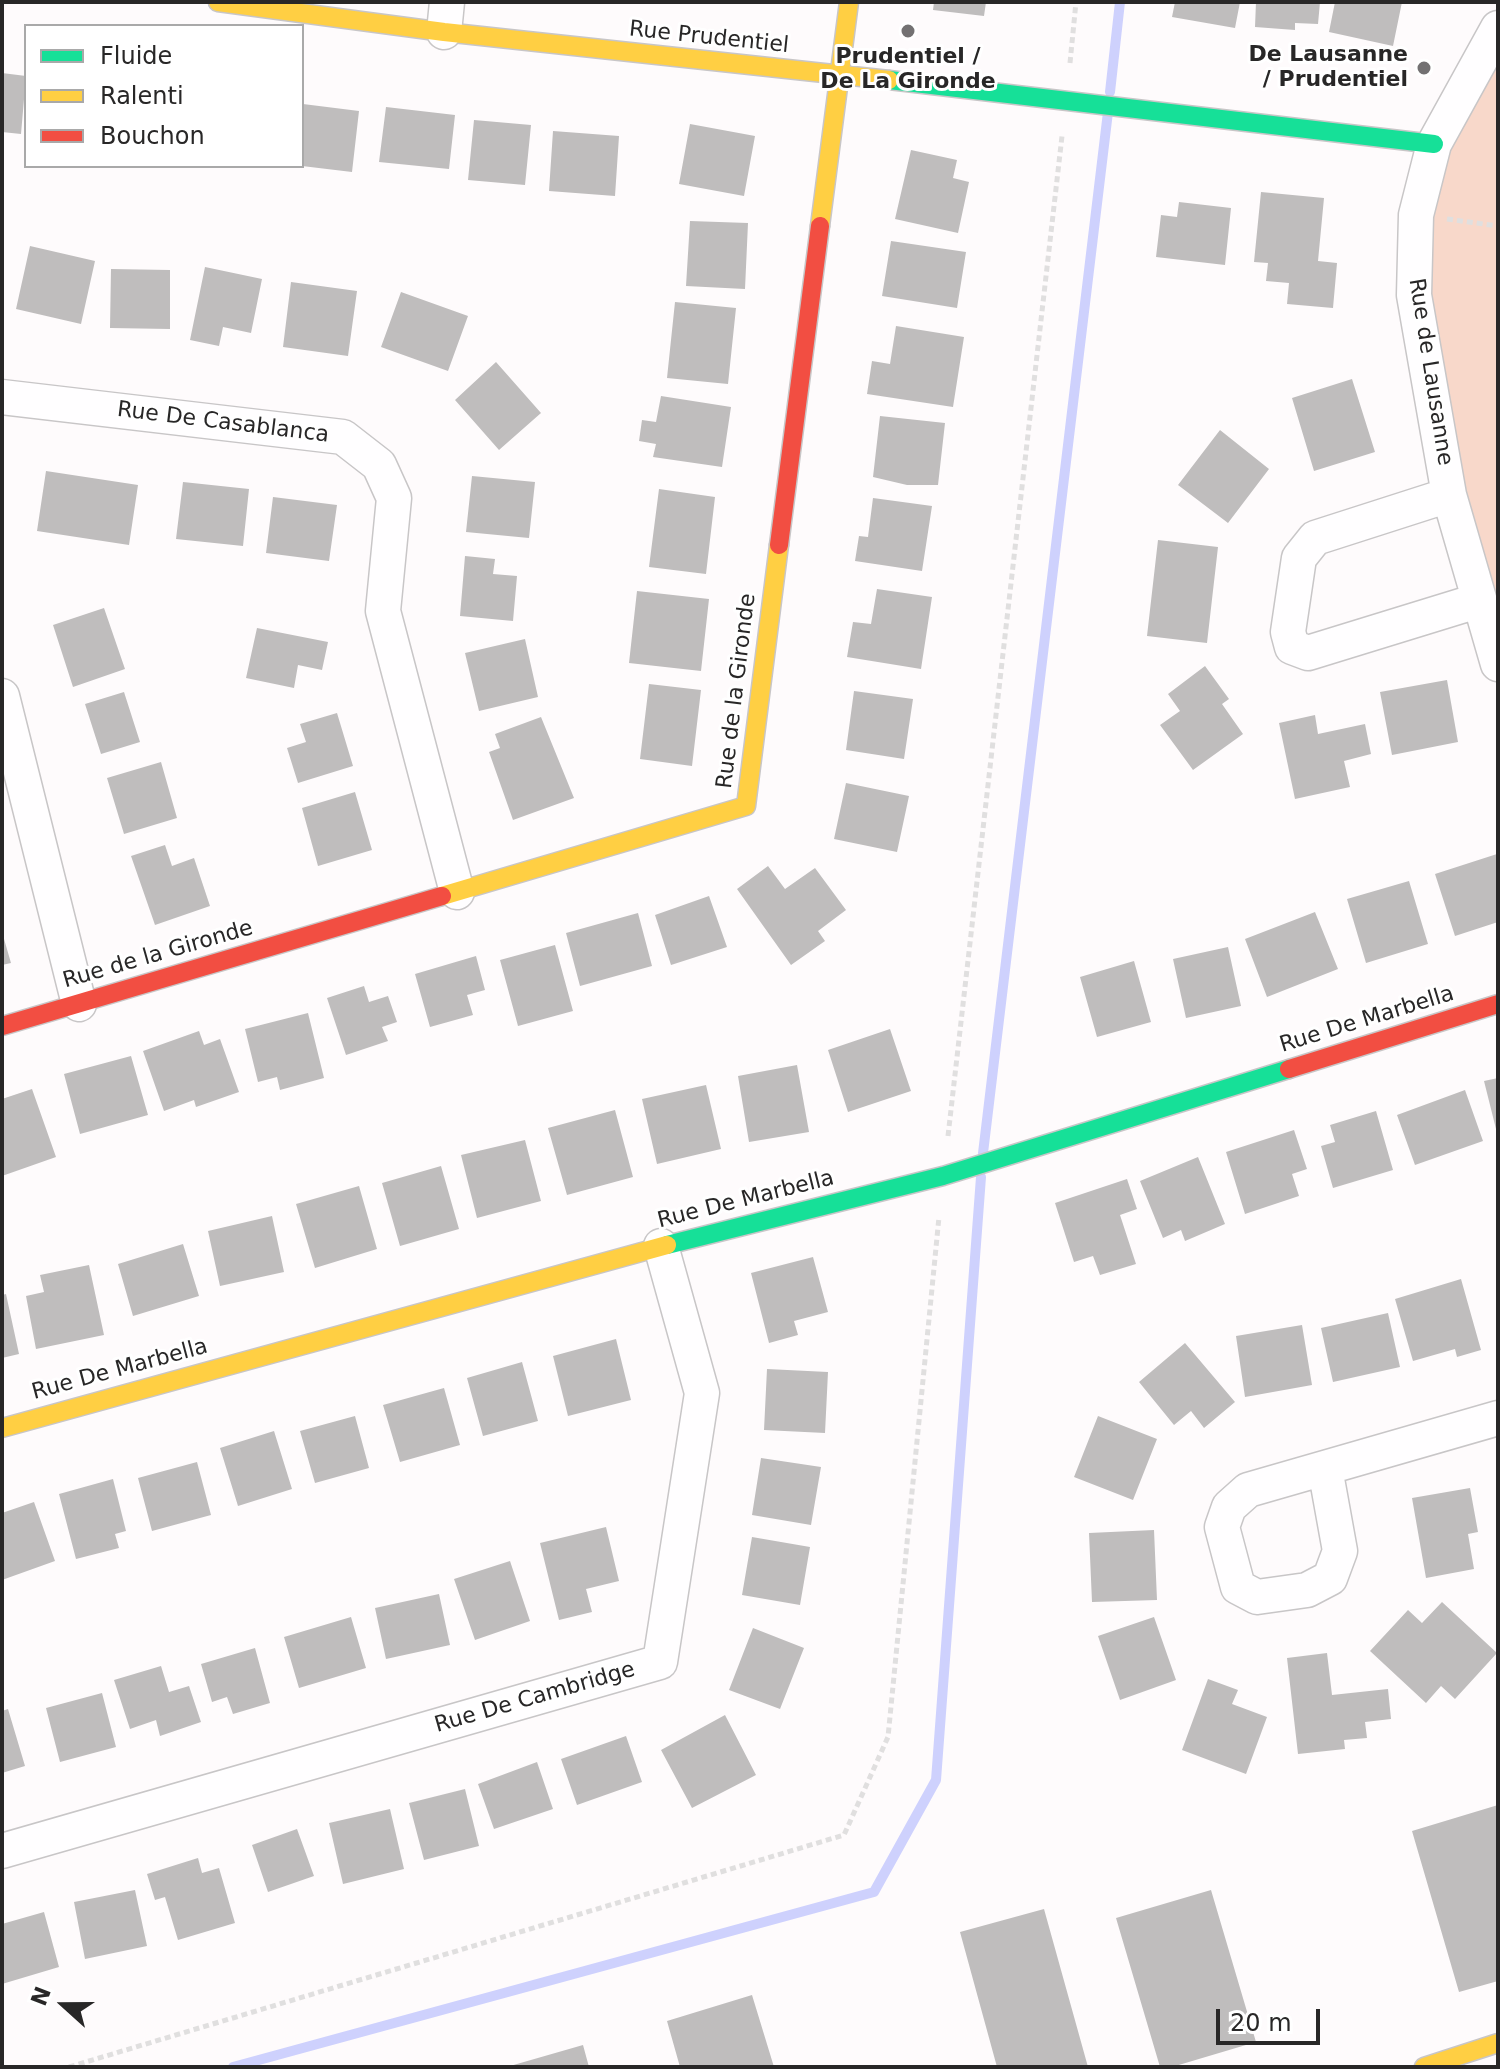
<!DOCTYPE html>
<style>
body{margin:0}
#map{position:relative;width:1500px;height:2069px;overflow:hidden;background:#fefbfc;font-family:"DejaVu Sans",sans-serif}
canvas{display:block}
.frame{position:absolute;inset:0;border:4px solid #282727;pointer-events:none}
.legend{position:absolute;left:24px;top:24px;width:280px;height:144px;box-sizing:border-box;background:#fff;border:2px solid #a9a9a9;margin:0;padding:10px 14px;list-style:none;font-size:24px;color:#282727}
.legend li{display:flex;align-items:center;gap:16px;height:40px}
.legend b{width:40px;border:2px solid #a9a9a9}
.north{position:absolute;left:24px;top:1965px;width:80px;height:80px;-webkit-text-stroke:6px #fff;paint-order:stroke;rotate:291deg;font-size:22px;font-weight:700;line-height:32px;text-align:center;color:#282727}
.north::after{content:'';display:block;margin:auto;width:28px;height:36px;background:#282727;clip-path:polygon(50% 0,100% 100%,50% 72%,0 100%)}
.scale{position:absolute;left:1216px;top:2009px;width:104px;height:36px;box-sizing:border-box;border:4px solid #282727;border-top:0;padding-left:10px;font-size:24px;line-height:28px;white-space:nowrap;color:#282727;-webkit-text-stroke:6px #fff;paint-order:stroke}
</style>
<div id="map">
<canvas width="1500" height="2069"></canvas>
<div class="frame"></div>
<ul class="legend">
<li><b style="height:10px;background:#16e098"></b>Fluide</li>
<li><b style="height:10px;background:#ffcf43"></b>Ralenti</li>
<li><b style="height:10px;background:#f24e42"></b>Bouchon</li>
</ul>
<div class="north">N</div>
<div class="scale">20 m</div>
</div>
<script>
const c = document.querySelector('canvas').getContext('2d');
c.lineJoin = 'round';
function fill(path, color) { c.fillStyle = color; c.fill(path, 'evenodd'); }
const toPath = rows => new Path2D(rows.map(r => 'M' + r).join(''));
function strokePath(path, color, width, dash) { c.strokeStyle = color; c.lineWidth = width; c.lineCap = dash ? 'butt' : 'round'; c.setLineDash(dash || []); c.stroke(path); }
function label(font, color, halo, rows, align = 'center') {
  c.font = font + ' "DejaVu Sans",sans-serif'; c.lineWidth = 6; c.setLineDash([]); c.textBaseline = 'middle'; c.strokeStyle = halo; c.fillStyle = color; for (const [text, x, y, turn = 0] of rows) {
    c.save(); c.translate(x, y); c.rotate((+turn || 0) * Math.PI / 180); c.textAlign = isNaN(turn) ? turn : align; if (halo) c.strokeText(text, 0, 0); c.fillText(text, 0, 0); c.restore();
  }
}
fill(toPath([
 [1498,28,1498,664,1477,601,1416,215]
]), '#f8d8ca');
strokePath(toPath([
 [1110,92,1120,2],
 [983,1153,1108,112],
 [233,2067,874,1892,936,1780,981,1177]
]), '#ced1fd', 10);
fill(toPath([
 [934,2,986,2,984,16,933,10],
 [1175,2,1240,2,1235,28,1172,17],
 [1256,2,1320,2,1318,24,1295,23,1295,30,1255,27],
 [1335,2,1402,2,1393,46,1329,32],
 [2,73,26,76,21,134,2,132],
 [303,104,359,111,352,172,302,166],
 [386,107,455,115,449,169,379,162],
 [474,120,531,125,525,185,468,180],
 [690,124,755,136,744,196,679,184],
 [553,131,619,136,615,196,549,191],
 [911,150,957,160,953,178,969,182,958,233,895,219],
 [1261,192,1324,198,1318,261,1337,263,1333,308,1287,304,1289,283,1266,281,1268,263,1254,262],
 [1179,202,1231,208,1225,265,1156,257,1161,215,1177,217],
 [690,221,748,223,745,289,686,286],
 [891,241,966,252,957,308,882,296],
 [30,246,95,261,81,324,16,309],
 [205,267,262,279,251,333,223,327,219,346,190,340],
 [111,269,170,270,170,329,110,328],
 [291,282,357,291,348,356,283,347],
 [401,292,468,316,448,371,381,347],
 [675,302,736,308,728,384,667,378],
 [896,326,964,337,953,407,867,394,872,361,890,364],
 [496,362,541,413,499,450,455,400],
 [1352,379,1375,452,1314,471,1292,398],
 [661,396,731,407,722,467,653,457,656,444,639,441,642,420,656,422],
 [880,416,945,423,938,485,907,485,873,477],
 [1220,430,1269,469,1228,523,1178,485],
 [46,471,138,485,129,545,37,531],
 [472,476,535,482,529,538,466,532],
 [183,482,249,489,243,546,176,539],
 [659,489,715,497,706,574,649,567],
 [273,497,337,505,329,561,266,553],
 [873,498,932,506,922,571,855,561,859,536,868,537],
 [1158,540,1218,547,1207,643,1147,636],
 [465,556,495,559,493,574,517,576,513,621,460,616],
 [877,589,932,597,921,669,847,657,853,622,871,624],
 [637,591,709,599,701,671,629,663],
 [104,608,125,669,73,687,53,625],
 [257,628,328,642,322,670,298,665,294,688,246,678],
 [525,639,538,697,479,711,465,653],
 [1205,666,1229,699,1222,704,1243,734,1193,770,1160,725,1180,711,1168,694],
 [1447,680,1458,742,1392,755,1380,692],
 [649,684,701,690,692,766,640,759],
 [854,691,913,699,904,759,846,750],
 [124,692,140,742,101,754,85,704],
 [337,713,353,766,298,783,287,748,306,742,300,724],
 [1315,715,1318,734,1365,724,1371,754,1344,761,1350,787,1295,799,1279,723],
 [541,717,574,798,513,820,489,752,500,748,495,734],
 [161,762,177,818,124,834,107,778],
 [846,783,909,796,897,852,834,839],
 [355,792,372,850,318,866,302,808],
 [165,845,172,866,194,858,210,906,155,925,131,856],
 [1497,854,1498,922,1455,936,1435,874],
 [768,866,785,889,815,868,846,910,818,931,825,941,791,965,737,889],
 [1409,881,1428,944,1366,963,1347,899],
 [709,896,727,947,671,965,655,915],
 [1315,912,1338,969,1267,997,1245,939],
 [638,913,652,966,580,986,566,933],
 [2,932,11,963,2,965],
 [555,945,573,1011,518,1026,500,960],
 [1228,947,1241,1006,1186,1018,1173,959],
 [476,956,485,990,467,995,473,1015,430,1027,415,974],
 [1134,961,1151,1022,1097,1037,1080,977],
 [364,986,369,1002,388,996,397,1022,382,1027,388,1041,346,1055,327,998],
 [308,1013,324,1078,280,1090,277,1077,258,1082,245,1029],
 [890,1029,911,1091,848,1112,828,1050],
 [199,1031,204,1045,220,1039,239,1092,196,1107,194,1100,164,1111,143,1051],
 [131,1056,148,1115,80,1134,64,1074],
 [797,1065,809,1132,749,1142,738,1076],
 [1498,1078,1498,1133,1497,1133,1484,1081],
 [706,1085,721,1149,657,1164,642,1099],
 [32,1089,56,1157,2,1176,2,1099],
 [1465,1090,1483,1141,1415,1165,1397,1115],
 [615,1110,633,1177,567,1195,548,1128],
 [1376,1111,1393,1170,1333,1188,1321,1146,1335,1142,1330,1125],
 [1294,1130,1307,1169,1292,1174,1299,1196,1245,1214,1226,1152],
 [525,1140,541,1201,477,1218,461,1155],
 [1198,1157,1225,1224,1185,1241,1181,1230,1163,1238,1140,1181],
 [441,1166,459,1229,400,1246,382,1183],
 [1127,1179,1137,1209,1120,1215,1136,1264,1100,1275,1093,1256,1074,1262,1055,1203],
 [359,1186,377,1249,315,1268,296,1204],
 [272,1216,284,1272,220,1286,208,1231],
 [183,1244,199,1296,133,1316,118,1264],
 [813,1257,828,1312,794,1321,798,1335,769,1343,751,1273],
 [89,1265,104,1335,36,1349,26,1296,44,1292,40,1275],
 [1461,1279,1481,1350,1457,1357,1455,1349,1413,1361,1395,1299],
 [6,1294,19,1354,2,1358,2,1295],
 [1388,1313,1400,1367,1333,1382,1321,1328],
 [1302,1325,1312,1385,1245,1397,1236,1336],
 [616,1339,631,1400,568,1416,553,1356],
 [1185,1343,1235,1402,1204,1428,1191,1411,1174,1425,1139,1382],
 [522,1362,538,1421,483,1436,467,1378],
 [767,1369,828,1372,825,1433,764,1430],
 [444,1388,460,1445,400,1462,383,1405],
 [355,1416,369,1468,315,1483,300,1431],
 [1098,1416,1157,1439,1133,1500,1074,1477],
 [274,1431,292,1489,238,1506,220,1448],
 [761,1458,821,1467,811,1525,752,1515],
 [197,1462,211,1515,152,1531,138,1478],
 [113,1479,126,1531,115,1534,119,1548,76,1559,59,1494],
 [1470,1488,1478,1532,1468,1534,1474,1569,1426,1578,1412,1498],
 [34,1502,55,1561,2,1580,2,1513],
 [606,1527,619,1581,586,1589,592,1612,559,1620,540,1543],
 [1154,1530,1157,1600,1092,1602,1089,1533],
 [752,1537,810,1547,800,1605,742,1595],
 [510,1561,530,1621,475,1640,454,1579],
 [439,1594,450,1645,386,1659,375,1608],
 [1442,1602,1497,1653,1455,1699,1441,1686,1426,1703,1370,1651,1408,1610,1422,1623],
 [351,1617,366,1668,299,1688,284,1637],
 [1154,1617,1176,1680,1120,1700,1098,1636],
 [753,1628,804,1648,780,1709,729,1690],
 [255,1648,270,1703,233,1714,227,1697,212,1702,201,1664],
 [1327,1653,1332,1695,1388,1689,1391,1719,1365,1722,1367,1738,1344,1740,1345,1749,1298,1754,1287,1658],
 [161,1666,169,1692,189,1686,201,1722,160,1736,156,1720,130,1729,114,1680],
 [1208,1679,1238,1690,1232,1704,1267,1717,1246,1774,1182,1750],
 [102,1693,116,1747,60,1762,46,1708],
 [8,1709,25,1766,2,1773,2,1711],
 [725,1715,756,1775,692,1808,661,1750],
 [626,1736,642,1782,577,1805,561,1759],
 [537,1762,553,1809,494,1829,478,1784],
 [465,1789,479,1846,424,1860,409,1803],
 [1498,1805,1498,1981,1459,1992,1412,1831],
 [390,1809,404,1869,343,1884,329,1823],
 [297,1829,314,1876,268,1892,252,1845],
 [198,1858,202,1873,219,1868,235,1923,178,1940,165,1897,155,1900,147,1874],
 [135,1890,147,1946,85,1959,74,1902],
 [1211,1890,1256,2042,1172,2067,1160,2067,1116,1918],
 [1044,1909,1088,2067,997,2067,960,1932],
 [44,1912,59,1967,2,1984,2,1924],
 [752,1995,774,2067,680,2067,667,2021],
 [583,2045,589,2067,510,2067,510,2066]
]), '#bfbdbd');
const street = toPath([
 [1498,28,1434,144,1416,215,1414,295,1449,495,1498,664],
 [444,32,447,2],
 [2,397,343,437,379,465,394,498,383,611,457,892],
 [1449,495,1315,538,1299,558,1288,632,1292,647,1308,653,1477,601],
 [2,696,79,1004],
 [1325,1468,1340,1551,1330,1578,1307,1590,1257,1597,1238,1587,1222,1527,1229,1507,1248,1490,1498,1418],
 [2,1851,660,1662,702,1393,661,1246]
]);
const fast = toPath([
 [889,80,1434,144],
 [667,1245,943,1176,1289,1069]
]);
const slow = toPath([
 [218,2,444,32,889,80],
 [820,226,849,2],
 [442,896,746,806,779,545],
 [2,1428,667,1245],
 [1424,2067,1498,2043]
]);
const jam = toPath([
 [779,545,820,226],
 [2,1026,442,896],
 [1289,1069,1498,1004]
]);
strokePath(street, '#c8c6c7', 37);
strokePath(fast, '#c8c6c7', 21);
strokePath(slow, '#c8c6c7', 21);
strokePath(jam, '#c8c6c7', 21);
strokePath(toPath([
 [1070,63,1076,2],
 [1447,219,1498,226],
 [948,1136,1062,136],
 [69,2067,844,1835,888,1737,939,1217]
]), '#e0dfdf', 5, [6, 4]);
strokePath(street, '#fffeff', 34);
strokePath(fast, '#16e098', 18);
strokePath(slow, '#ffcf43', 18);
strokePath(jam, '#f24e42', 18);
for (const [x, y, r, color] of [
 [908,31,8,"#737172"],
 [1424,68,8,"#737172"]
]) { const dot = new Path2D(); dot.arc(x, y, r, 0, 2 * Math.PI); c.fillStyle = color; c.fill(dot); strokePath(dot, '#fff', 3); }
label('22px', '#282727', '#fff', [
 ["Rue Prudentiel",709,38,6],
 ["Rue de Lausanne",1430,372,81],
 ["Rue De Casablanca",223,423,7],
 ["Rue de la Gironde",737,691,-83],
 ["Rue de la Gironde",158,955,-16],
 ["Rue De Marbella",1367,1020,-17],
 ["Rue De Marbella",746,1200,-14],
 ["Rue De Marbella",120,1370,-15],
 ["Rue De Cambridge",535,1698,-16]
]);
label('bold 22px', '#282727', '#fff', [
 ["De Lausanne",1408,55],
 ["/ Prudentiel",1408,80],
 ["Prudentiel /",908,57,"center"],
 ["De La Gironde",908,82,"center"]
], 'right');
</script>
